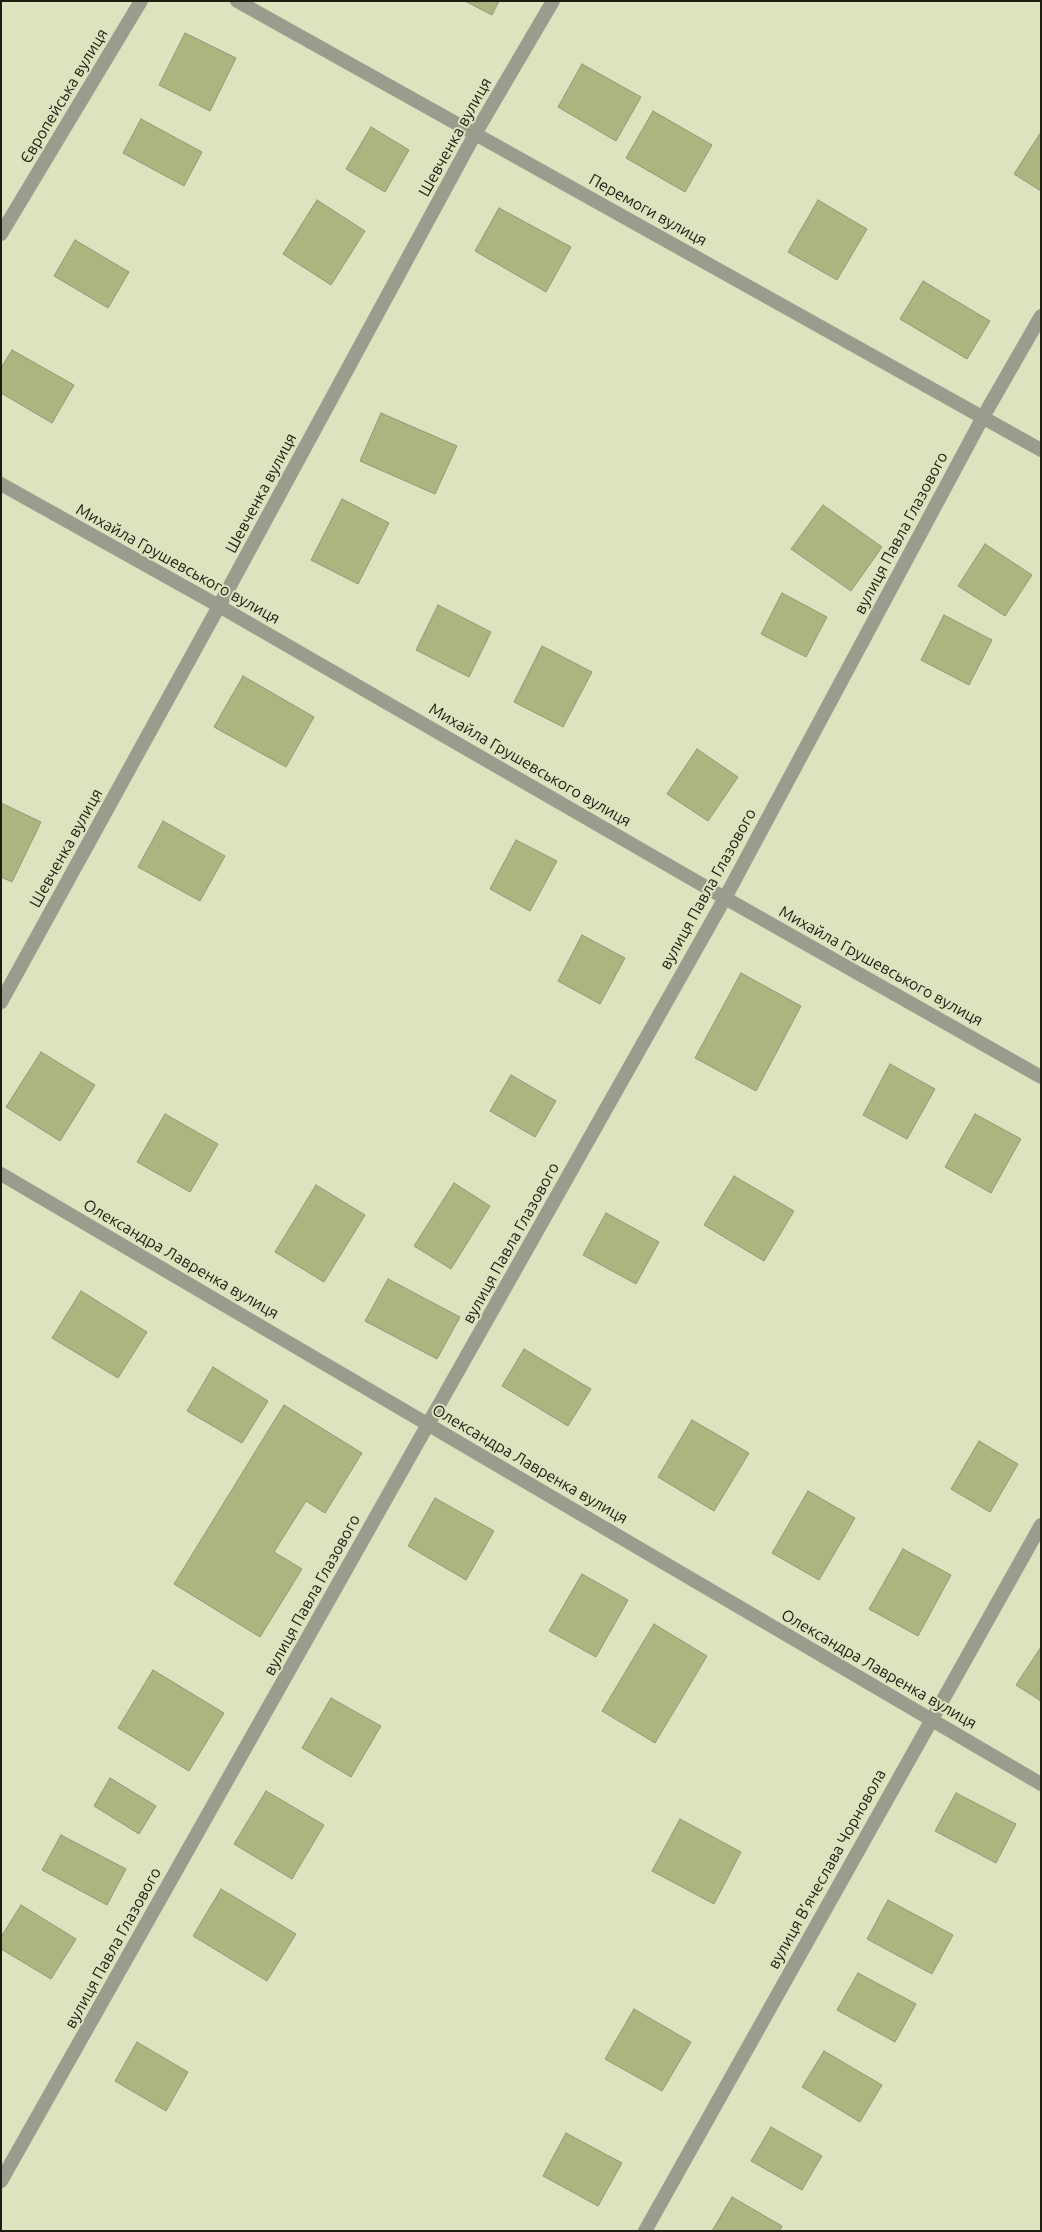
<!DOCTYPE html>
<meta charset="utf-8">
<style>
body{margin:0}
#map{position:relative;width:1042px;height:2232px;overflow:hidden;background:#dce3bf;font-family:Ubuntu,sans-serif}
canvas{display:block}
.frame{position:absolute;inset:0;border:2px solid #1b1e11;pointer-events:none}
</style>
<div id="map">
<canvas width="1042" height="2232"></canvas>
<div class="frame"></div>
</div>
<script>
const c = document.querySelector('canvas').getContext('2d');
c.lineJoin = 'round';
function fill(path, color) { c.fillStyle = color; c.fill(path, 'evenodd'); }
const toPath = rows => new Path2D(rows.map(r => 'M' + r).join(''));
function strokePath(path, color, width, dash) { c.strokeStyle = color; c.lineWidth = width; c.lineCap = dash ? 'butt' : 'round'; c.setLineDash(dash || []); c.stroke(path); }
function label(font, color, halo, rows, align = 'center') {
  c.font = font + ' Ubuntu,sans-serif'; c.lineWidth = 4; c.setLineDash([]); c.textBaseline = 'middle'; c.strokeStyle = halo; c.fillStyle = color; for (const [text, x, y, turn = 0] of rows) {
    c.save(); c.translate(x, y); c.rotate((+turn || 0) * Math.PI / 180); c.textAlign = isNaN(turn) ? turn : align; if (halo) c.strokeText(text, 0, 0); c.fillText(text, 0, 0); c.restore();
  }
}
const building = toPath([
 [465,1,499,1,492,15,465,1],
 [185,33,236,58,210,111,159,85,185,33],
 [582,64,641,97,616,141,558,107,582,64],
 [653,111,712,145,685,192,626,158,653,111],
 [141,119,202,152,184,186,123,153,141,119],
 [371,127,409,150,385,192,346,169,371,127],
 [1041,132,1041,191,1014,174,1041,132],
 [317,200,365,231,331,285,283,254,317,200],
 [818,200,867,229,837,280,788,252,818,200],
 [499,208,571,247,546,292,475,251,499,208],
 [75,240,129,272,108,308,54,276,75,240],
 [923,281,990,321,967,359,900,319,923,281],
 [12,350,74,385,52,423,1,393,1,368,12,350],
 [381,413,457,446,435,494,360,461,381,413],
 [342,499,389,523,358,584,311,560,342,499],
 [823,505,882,547,851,591,791,549,823,505],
 [985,544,1032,575,1005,616,958,586,985,544],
 [782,593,827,617,806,657,761,634,782,593],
 [438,605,491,632,469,677,416,650,438,605],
 [944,615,992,640,969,685,921,660,944,615],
 [542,646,592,672,563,727,514,702,542,646],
 [243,676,314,717,286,767,214,727,243,676],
 [697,749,738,777,708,821,667,794,697,749],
 [1,803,41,822,12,882,1,877,1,803],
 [163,821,225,856,200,901,138,867,163,821],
 [516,840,557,861,530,911,490,889,516,840],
 [582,935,625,958,600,1004,558,981,582,935],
 [741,973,801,1006,756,1091,695,1058,741,973],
 [41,1052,95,1085,60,1141,6,1107,41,1052],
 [890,1064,935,1089,907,1139,863,1115,890,1064],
 [511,1075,556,1101,535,1137,490,1111,511,1075],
 [165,1114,218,1144,190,1192,137,1162,165,1114],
 [975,1114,1021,1139,991,1193,945,1167,975,1114],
 [734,1176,794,1211,764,1261,704,1225,734,1176],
 [454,1183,490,1206,451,1269,414,1246,454,1183],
 [316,1185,365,1215,324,1282,275,1252,316,1185],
 [606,1213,659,1242,636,1284,583,1255,606,1213],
 [388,1279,460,1317,437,1359,365,1321,388,1279],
 [81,1291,147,1332,118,1378,52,1338,81,1291],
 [524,1349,591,1389,568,1426,502,1386,524,1349],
 [213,1367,268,1401,242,1443,187,1411,213,1367],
 [284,1405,362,1453,325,1513,306,1501,274,1552,302,1569,260,1637,174,1584,284,1405],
 [692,1420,749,1453,714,1511,658,1477,692,1420],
 [979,1441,1018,1464,990,1512,951,1489,979,1441],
 [808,1491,855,1518,819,1580,772,1553,808,1491],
 [435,1498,494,1531,466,1580,408,1546,435,1498],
 [903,1549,951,1575,918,1636,869,1609,903,1549],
 [582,1574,628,1600,596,1657,549,1631,582,1574],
 [654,1624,707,1656,655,1743,602,1711,654,1624],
 [1041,1647,1041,1701,1016,1685,1041,1647],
 [153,1670,224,1713,189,1771,118,1728,153,1670],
 [331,1698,381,1726,351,1777,302,1748,331,1698],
 [110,1778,156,1806,139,1834,94,1806,110,1778],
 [266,1791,324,1825,292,1879,234,1844,266,1791],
 [956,1793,1016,1824,996,1863,935,1831,956,1793],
 [680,1819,741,1852,714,1904,652,1871,680,1819],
 [61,1835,126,1869,107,1905,42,1870,61,1835],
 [221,1889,296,1934,267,1981,193,1936,221,1889],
 [888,1900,953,1935,932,1974,867,1939,888,1900],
 [21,1905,76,1939,51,1979,1,1949,1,1937,21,1905],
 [858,1973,916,2004,895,2042,837,2010,858,1973],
 [634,2009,691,2042,662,2091,605,2059,634,2009],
 [137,2042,188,2072,166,2111,115,2081,137,2042],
 [824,2051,882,2085,860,2122,802,2087,824,2051],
 [771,2127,822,2156,802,2190,751,2161,771,2127],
 [566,2133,622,2163,598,2206,543,2176,566,2133],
 [732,2197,782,2226,780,2231,712,2231,732,2197]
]);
fill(building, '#acb57f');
strokePath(building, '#929877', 1);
strokePath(toPath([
 [237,1,1041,450],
 [1,234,141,1],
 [1,484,219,606,725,898,1041,1077],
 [1,1002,219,606,475,134,553,1],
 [1,1174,1041,1784],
 [1,2181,725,898,983,417,1041,316],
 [645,2231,1041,1525]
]), '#9a9d8e', 14);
label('16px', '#1b1e11', '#dce3bf', [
 ["Європейська вулиця",64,96,-59],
 ["Шевченка вулиця",455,137,-61],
 ["Перемоги вулиця",648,210,29],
 ["Шевченка вулиця",261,493,-62],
 ["вулиця Павла Глазового",901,533,-62],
 ["Михайла Грушевського вулиця",178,564,29],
 ["Михайла Грушевського вулиця",530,765,30],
 ["Шевченка вулиця",66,848,-61],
 ["вулиця Павла Глазового",708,889,-61],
 ["Михайла Грушевського вулиця",881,966,29],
 ["вулиця Павла Глазового",511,1243,-61],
 ["Олександра Лавренка вулиця",181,1259,30],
 ["Олександра Лавренка вулиця",530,1464,30],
 ["вулиця Павла Глазового",312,1595,-61],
 ["Олександра Лавренка вулиця",879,1669,30],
 ["вулиця В’ячеслава Чорновола",827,1869,-61],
 ["вулиця Павла Глазового",113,1948,-61]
]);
</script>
